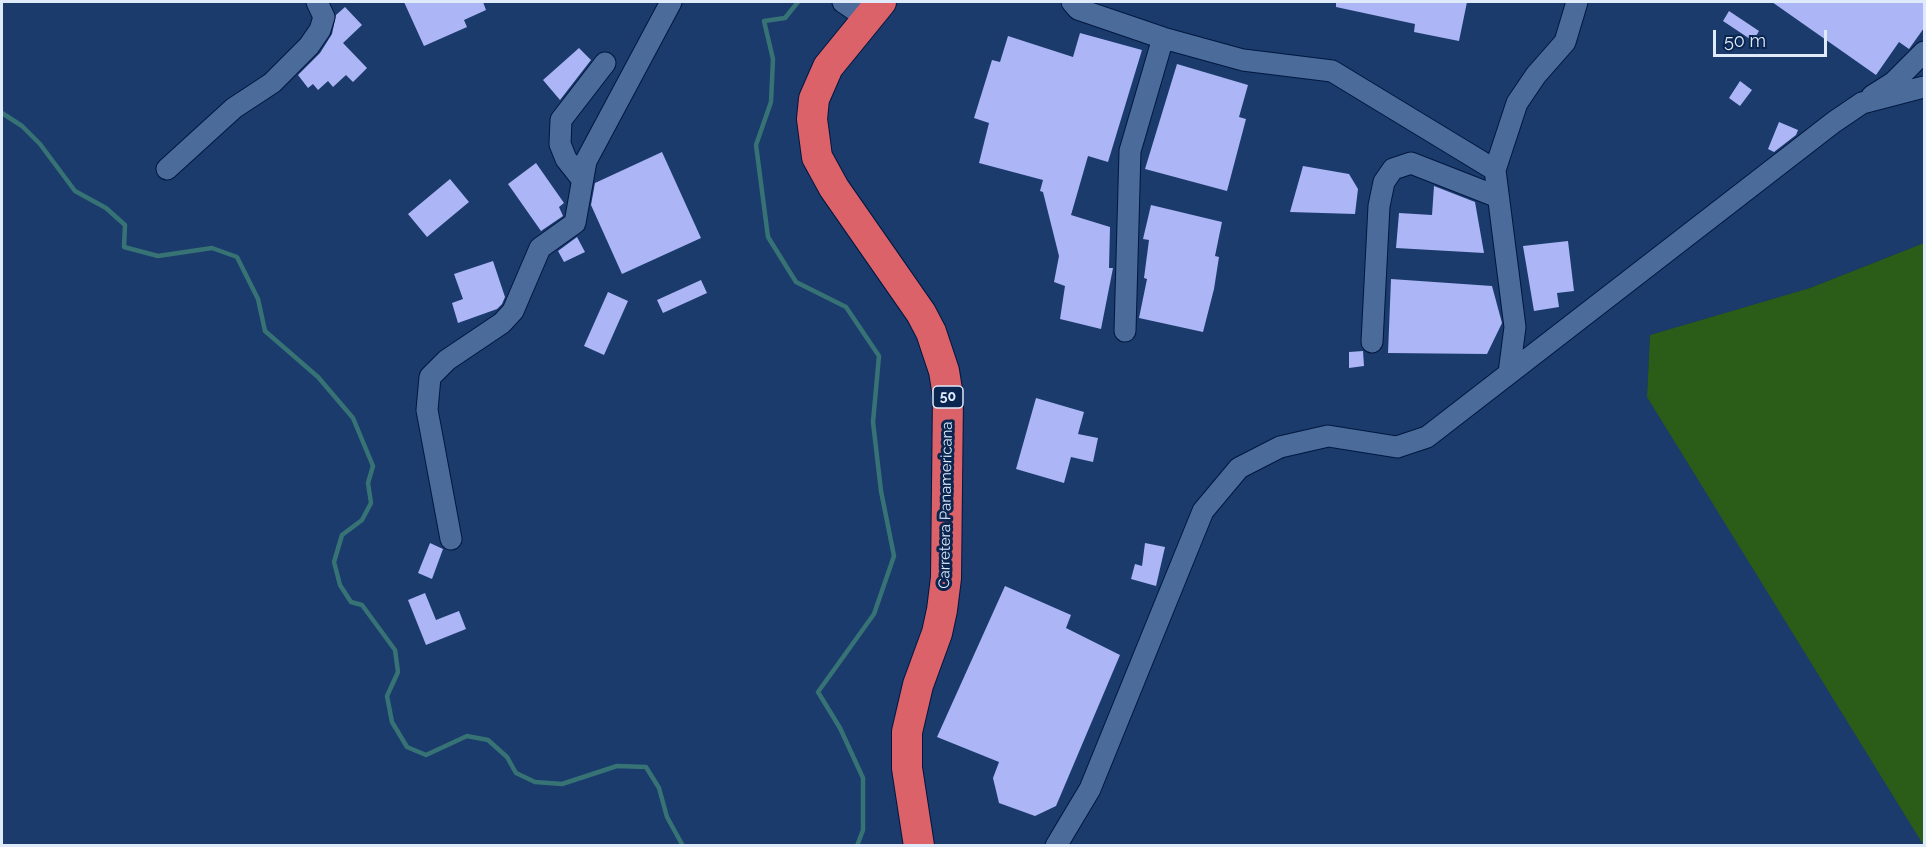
<!DOCTYPE html>
<style>
body{margin:0}
#map{position:relative;width:1926px;height:847px;overflow:hidden;background:#14315c;font-family:Raleway,sans-serif}
canvas{display:block}
.frame{position:absolute;inset:0;border:3px solid #dfeafa;pointer-events:none}
.scale{position:absolute;left:1713px;top:30px;width:114px;height:27px;box-sizing:border-box;border:3px solid #dfeafa;border-top:0;padding-left:8px;font-size:18px;line-height:21px;white-space:nowrap;color:#dfeafa;-webkit-text-stroke:4px #0a2650;paint-order:stroke}
</style>
<div id="map">
<canvas width="1926" height="847"></canvas>
<div class="frame"></div>
<div class="scale">50 m</div>
</div>
<script>
const c = document.querySelector('canvas').getContext('2d');
c.lineJoin = 'round';
function fill(path, color) { c.fillStyle = color; c.fill(path, 'evenodd'); }
const toPath = rows => new Path2D(rows.map(r => 'M' + r).join(''));
function strokePath(path, color, width, dash) { c.strokeStyle = color; c.lineWidth = width; c.lineCap = dash ? 'butt' : 'round'; c.setLineDash(dash || []); c.stroke(path); }
function label(font, color, halo, rows, align = 'center') {
  c.font = font + ' Raleway,sans-serif'; c.lineWidth = 6; c.setLineDash([]); c.textBaseline = 'middle'; c.strokeStyle = halo; c.fillStyle = color; for (const [text, x, y, turn = 0] of rows) {
    c.save(); c.translate(x, y); c.rotate((+turn || 0) * Math.PI / 180); c.textAlign = isNaN(turn) ? turn : align; if (halo) c.strokeText(text, 0, 0); c.fillText(text, 0, 0); c.restore();
  }
}
fill(toPath([
 [2,2,1924,2,1924,243,1810,288,1650,335,1647,396,1924,845,2,846]
]), '#1a3b6b');
fill(toPath([
 [1924,243,1924,846,1647,397,1650,335,1810,288]
]), '#2b5c18');
strokePath(toPath([
 [798,2,785,18,764,21,773,59,771,102,756,145,768,237,796,282,846,307,879,356,873,422,881,491,894,556,874,614,818,692,840,728,863,778,863,830,857,846],
 [2,113,22,126,40,144,75,191,106,208,125,225,124,247,158,256,212,248,237,257,258,299,265,331,318,377,353,418,373,466,368,483,371,503,362,520,342,535,334,562,340,585,351,602,362,605,395,650,398,672,387,696,392,722,407,747,426,755,467,736,488,740,507,757,516,773,535,782,562,784,617,766,646,767,659,788,667,817,683,846]
]), '#377375', 4.5);
fill(toPath([
 [404,2,483,2,486,10,464,20,467,27,424,46],
 [1336,2,1467,2,1459,41,1414,32,1415,24,1336,7],
 [1772,2,1924,2,1924,28,1909,49,1899,42,1876,75],
 [345,7,362,25,343,43,367,68,353,82,346,75,333,87,328,81,318,90,313,84,308,88,298,75,320,53,332,34,336,15],
 [1729,11,1759,31,1753,41,1723,21],
 [1080,33,1142,50,1108,162,1088,156,1071,215,1110,227,1109,268,1113,268,1101,329,1060,319,1065,286,1054,282,1059,256,1043,192,1040,191,1043,180,979,163,989,123,974,118,992,60,1000,62,1008,36,1073,57],
 [579,48,591,60,560,100,543,80],
 [1177,64,1248,85,1239,117,1246,119,1227,191,1145,169],
 [1740,81,1752,90,1740,106,1729,98],
 [1779,122,1798,130,1796,135,1774,152,1768,149],
 [662,152,701,238,622,274,591,205,595,183],
 [536,163,564,203,559,207,563,216,541,231,508,184],
 [1303,166,1349,174,1358,189,1355,214,1290,212],
 [450,179,469,202,427,237,408,214],
 [1434,186,1475,202,1484,253,1396,248,1399,213,1432,215],
 [1151,205,1222,222,1215,256,1219,257,1214,289,1203,332,1139,318,1147,279,1144,278,1149,240,1143,239],
 [577,237,585,252,564,262,558,251],
 [1568,241,1574,291,1557,293,1559,307,1534,311,1523,246],
 [493,261,505,297,502,304,497,309,458,323,452,303,463,299,454,274],
 [1391,279,1492,286,1502,323,1487,354,1388,353],
 [701,280,707,293,663,313,657,300],
 [608,292,628,301,604,355,584,346],
 [1363,351,1364,366,1349,368,1349,352],
 [1036,398,1084,412,1078,434,1098,438,1093,462,1071,457,1064,483,1016,469],
 [430,543,443,549,432,579,418,573],
 [1145,543,1165,547,1156,586,1131,579,1135,564,1142,566],
 [1005,586,1071,615,1066,628,1120,655,1056,806,1035,816,999,803,993,778,999,762,937,737],
 [425,593,436,620,459,611,466,629,426,645,408,600]
]), '#acb5f6');
const minor = toPath([
 [843,2,868,19],
 [1072,2,1078,9,1163,38,1243,60,1332,71,1495,170,1515,327,1509,373],
 [1872,96,1894,82,1924,52],
 [167,169,234,108,272,83,309,46,320,30,324,17,317,2],
 [1495,170,1517,103,1536,75,1565,42,1577,2],
 [581,178,566,159,560,144,561,120,605,63],
 [1125,331,1130,151,1163,38],
 [1372,342,1379,206,1384,182,1393,169,1411,163,1498,197],
 [451,539,427,410,430,377,447,360,502,323,513,311,540,248,575,223,586,161,671,2],
 [1056,846,1090,789,1203,511,1239,468,1280,447,1328,436,1397,447,1427,437,1834,122,1862,103,1924,87]
]);
const highway = toPath([
 [881,2,828,67,814,99,812,119,817,157,834,188,921,313,931,332,944,371,948,396,946,578,942,610,937,633,918,685,907,732,907,768,919,846]
]);
strokePath(minor, '#00173f', 23);
strokePath(highway, '#00173f', 32);
strokePath(minor, '#4b6b9a', 21);
strokePath(highway, '#dc626a', 30);
for (const [x, y, w] of [
 [948,397,30]
]) { const box = new Path2D(); box.roundRect(x - w / 2, y - 11, w, 22, 4.5); c.fillStyle = '#0a2650'; c.fill(box); strokePath(box, '#dfeafa', 1.5); }
label('bold 14px', '#dfeafa', null, [
 ["50",948,397]
]);
label('15px', '#dfeafa', '#0a2650', [
 ["Carretera Panamericana",946,505,-89]
]);
</script>
